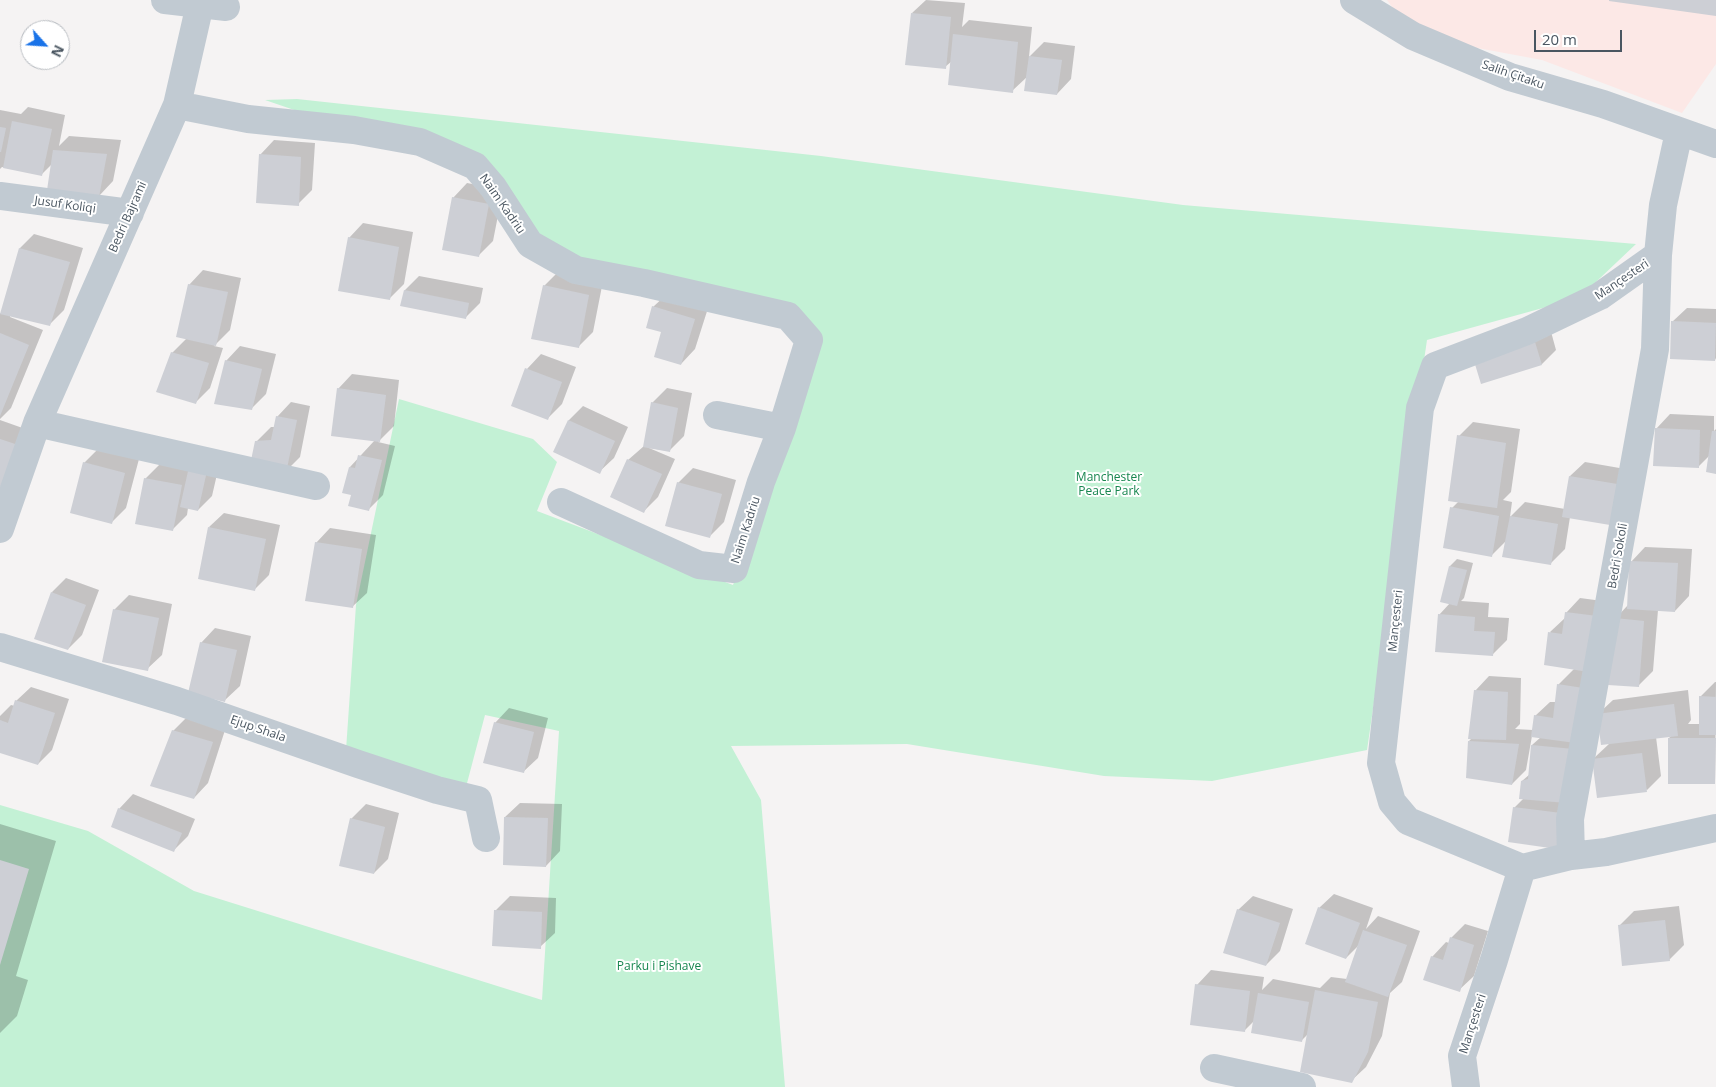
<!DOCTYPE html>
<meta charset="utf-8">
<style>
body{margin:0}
#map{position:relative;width:1716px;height:1087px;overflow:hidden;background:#f5f3f3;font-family:"Open Sans",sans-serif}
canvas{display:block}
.north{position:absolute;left:20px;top:20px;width:50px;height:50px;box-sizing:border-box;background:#fff;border:1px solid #b7bbc0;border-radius:50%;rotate:116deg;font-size:14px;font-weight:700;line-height:20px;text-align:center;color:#4a5661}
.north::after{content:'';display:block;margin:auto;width:18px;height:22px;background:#1a73e8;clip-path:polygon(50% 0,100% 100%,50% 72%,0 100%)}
.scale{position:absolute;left:1534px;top:30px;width:88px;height:22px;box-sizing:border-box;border:2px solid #4a5661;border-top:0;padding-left:6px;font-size:15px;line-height:18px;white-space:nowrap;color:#4a5661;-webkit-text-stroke:4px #fff;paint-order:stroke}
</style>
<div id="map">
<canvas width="1716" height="1087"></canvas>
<div class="north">N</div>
<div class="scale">20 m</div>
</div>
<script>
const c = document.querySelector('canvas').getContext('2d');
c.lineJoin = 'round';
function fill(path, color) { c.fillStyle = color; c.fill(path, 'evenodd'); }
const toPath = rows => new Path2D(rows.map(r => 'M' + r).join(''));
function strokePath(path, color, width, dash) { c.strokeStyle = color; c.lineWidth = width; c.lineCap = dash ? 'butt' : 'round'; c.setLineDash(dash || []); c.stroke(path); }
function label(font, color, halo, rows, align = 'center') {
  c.font = font + ' "Open Sans",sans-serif'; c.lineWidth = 4; c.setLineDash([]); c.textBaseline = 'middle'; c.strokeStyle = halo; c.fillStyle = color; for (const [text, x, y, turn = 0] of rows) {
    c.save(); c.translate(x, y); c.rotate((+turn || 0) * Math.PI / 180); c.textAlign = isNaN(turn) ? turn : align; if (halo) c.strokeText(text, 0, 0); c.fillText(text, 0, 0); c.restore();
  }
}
fill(toPath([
 [1387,0,1716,0,1716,64,1682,113,1542,60,1413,36]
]), '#fce8e6');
fill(toPath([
 [297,99,821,156,1183,205,1636,244,1579,298,1427,340,1367,750,1212,781,1104,776,907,744,731,746,761,800,785,1087,0,1087,0,805,88,831,194,891,542,1000,559,731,485,715,466,787,346,750,356,605,399,399,533,439,557,462,537,511,733,585,817,340,795,306,576,262,545,243,484,162,303,113,265,100]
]), '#c3f1d5');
fill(toPath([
 [926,0,965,3,962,27,969,20,1032,27,1029,57,1044,42,1075,46,1071,79,1057,94,1027,77,1012,91,952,61,945,67,912,13],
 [28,107,65,115,59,146,69,136,121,140,113,181,99,196,52,164,41,175,2,167,0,169,0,110,21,114],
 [274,140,315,143,312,190,298,204,260,155],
 [467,183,503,190,493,241,479,255,453,198],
 [363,223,413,232,404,284,389,299,349,238],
 [34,234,83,248,64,310,49,325,10,315,10,317,43,330,11,408,0,419,0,313,1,313,20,248],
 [203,270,241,278,230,330,214,346,223,348,210,388,195,403,172,353,187,338,189,285],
 [559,271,603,281,593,332,579,346,544,286],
 [419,276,483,288,480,303,465,318,402,305,405,290],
 [668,293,709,305,695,349,681,364,663,331,653,307],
 [1687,308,1716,309,1716,358,1715,360,1672,322],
 [1550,328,1556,350,1542,364,1482,383],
 [240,346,276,354,266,394,251,409,226,361],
 [541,354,576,367,562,404,547,419,527,369],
 [352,374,399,380,394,426,378,442,395,446,383,495,368,510,352,494,350,467,375,440,338,389],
 [667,388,692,393,684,436,669,451,649,448,675,459,658,497,643,512,628,460,644,446,652,403],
 [291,402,310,406,300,457,286,471,256,442,271,427,275,427,277,417],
 [583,406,628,427,614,458,599,472,555,452,569,420],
 [1670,414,1714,416,1714,431,1716,429,1716,472,1710,455,1698,467,1656,429],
 [0,420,31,431,0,484],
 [1473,422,1520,429,1511,492,1503,500,1512,502,1510,517,1525,502,1565,509,1570,476,1585,462,1631,470,1624,509,1570,517,1565,549,1550,564,1507,540,1491,556,1452,508,1459,501,1459,436],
 [99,448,139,459,126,508,111,523,84,463],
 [221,457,212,496,198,510,188,508,187,515,172,530,145,479,160,464],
 [693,468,736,480,724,522,709,537,678,483],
 [224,513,280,525,269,575,255,589,209,527],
 [330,528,376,535,367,593,352,607,316,543],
 [1645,547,1692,549,1689,596,1675,611,1658,610,1653,671,1638,686,1615,619,1628,605,1631,562],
 [1457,559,1473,563,1464,598,1461,601,1489,603,1488,617,1509,618,1507,640,1492,655,1439,615,1450,603,1441,601,1450,566],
 [66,578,99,590,82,635,68,649,52,592],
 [129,595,172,604,162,655,147,669,114,610],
 [1580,598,1610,602,1571,833,1514,808,1524,798,1522,781,1530,774,1532,745,1541,737,1532,736,1526,770,1512,784,1469,741,1472,738,1475,691,1489,676,1521,678,1520,724,1515,729,1533,730,1535,716,1550,702,1556,702,1558,685,1575,668,1550,632,1565,618,1566,613],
 [215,628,251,636,240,686,225,700,201,643],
 [1715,682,1716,682,1715,783,1669,738,1672,735,1656,737,1661,776,1647,790,1593,759,1610,743,1598,714,1613,700,1688,690,1691,720,1688,724,1700,724,1700,697],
 [31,687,69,699,52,750,38,764,0,752,0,716,11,705,15,706,16,701],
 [509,708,548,718,538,758,523,772,495,723],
 [188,716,226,727,208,783,194,798,173,731],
 [133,794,195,819,188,836,174,850,119,809],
 [520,803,562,804,560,851,546,866,505,817],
 [366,804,399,813,388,859,374,873,351,819],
 [0,824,56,841,16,976,28,980,17,1016,0,1033],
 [1334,894,1373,908,1366,929,1378,916,1420,931,1402,982,1390,993,1382,1036,1366,1067,1351,1081,1308,1034,1301,1041,1254,1021,1245,1030,1197,985,1211,970,1264,977,1262,990,1273,979,1320,988,1331,977,1347,979,1359,945,1346,958,1319,908],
 [510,896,556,898,555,933,540,947,495,911],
 [1253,896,1293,909,1280,951,1266,965,1238,910],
 [1679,906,1684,945,1669,960,1619,926,1634,911],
 [1465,924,1488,931,1474,976,1459,990,1432,957,1446,942,1449,943,1451,938]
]), '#0003');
fill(toPath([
 [1609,0,1716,0,1716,16,1609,1],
 [911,13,951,17,946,69,905,65],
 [953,34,1018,42,1013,93,948,85],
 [1029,56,1062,60,1057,95,1024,91],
 [12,121,52,129,42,176,3,168],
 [0,127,6,128,1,152,0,152],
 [53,150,107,154,99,197,47,190],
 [259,154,301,157,299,206,256,203],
 [452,197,489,204,479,257,442,250],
 [348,237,399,247,390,300,338,291],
 [19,248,70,262,50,326,0,314],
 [188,284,228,292,216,346,176,337],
 [543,285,589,295,579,348,531,339],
 [404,290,469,303,466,319,400,306],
 [652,306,695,319,681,365,654,357,661,332,646,328],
 [1671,321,1716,323,1715,361,1670,359],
 [0,333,29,345,0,416],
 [1535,342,1542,365,1481,384,1474,361],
 [171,352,209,363,196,404,156,392],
 [225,360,262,369,252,410,214,404],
 [525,368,562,382,548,420,511,406],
 [337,388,386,395,380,442,331,436],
 [651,402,678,408,670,452,643,447],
 [276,416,297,420,286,473,250,465,255,441,271,440],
 [568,420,615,441,600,474,553,452],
 [1655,428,1700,430,1699,468,1653,466],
 [1712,431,1716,431,1716,474,1706,472],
 [1457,435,1506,443,1497,508,1448,501],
 [0,439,18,445,4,487,0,486],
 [358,455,382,460,369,511,348,506,351,495,342,493,349,467,355,468],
 [627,459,662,474,644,513,610,497],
 [83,462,125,473,112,524,70,513],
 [189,467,207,471,198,511,180,507],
 [1569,476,1617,484,1610,525,1562,517],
 [144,478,182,485,173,531,135,524],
 [677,482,722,494,710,538,665,526],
 [1450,507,1499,516,1492,557,1443,548],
 [1510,516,1558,524,1551,565,1502,557],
 [208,527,266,539,255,591,198,579],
 [315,542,362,549,353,608,305,601],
 [1629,561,1678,563,1675,612,1627,609],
 [1449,566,1467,570,1457,606,1440,602],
 [51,592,86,605,68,650,34,639],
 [113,609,159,618,148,671,102,662],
 [1565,612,1597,616,1589,672,1544,665,1548,632,1562,634],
 [1438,614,1475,617,1474,631,1495,632,1493,656,1435,652],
 [1614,618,1644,621,1639,687,1608,685],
 [200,642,237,650,225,702,188,693],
 [1557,684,1583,688,1576,743,1531,737,1534,715,1553,718],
 [1474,690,1508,692,1506,740,1468,739],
 [1699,696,1716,697,1716,735,1699,735],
 [15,700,55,713,38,765,0,753,0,720,8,723],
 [1674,704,1678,736,1601,745,1597,714],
 [494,722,534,732,524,773,483,763],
 [172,730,213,742,194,799,150,786],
 [1668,738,1716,738,1715,784,1668,784],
 [1468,741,1519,744,1512,785,1466,778],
 [1531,745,1573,749,1567,803,1519,799,1521,781,1528,779],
 [1642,753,1647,792,1597,798,1592,759],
 [1513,807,1561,813,1557,849,1508,842],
 [118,808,182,833,174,852,111,827],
 [504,817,548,818,546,867,503,865],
 [350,818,385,827,374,874,339,866],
 [0,860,29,869,0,965],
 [1318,907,1360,923,1346,959,1305,944],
 [1237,909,1280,923,1266,966,1223,953],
 [494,910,542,912,541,949,492,946],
 [1665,920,1670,961,1622,966,1618,925],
 [1363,930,1407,945,1388,997,1345,982],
 [1450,937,1474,945,1460,992,1423,980,1431,956,1443,960],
 [1195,984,1250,991,1245,1032,1190,1025],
 [1315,990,1378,1002,1368,1052,1352,1083,1300,1072],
 [1258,993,1309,1002,1302,1042,1251,1033]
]), '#cdcfd5');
strokePath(toPath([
 [165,0,226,7],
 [1354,0,1413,36,1510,77,1603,104,1716,144],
 [177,105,248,119,354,130,420,142,475,166,493,187,530,244,576,270,644,283,788,316,809,340,782,428,761,482,734,569,699,565,561,502],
 [0,196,130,213],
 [717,415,782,428],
 [37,423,316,486],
 [0,529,37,423,177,105,201,0],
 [0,647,177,701,358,764,437,790,478,800,486,838],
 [1571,856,1570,819,1655,349,1658,255,1663,205,1679,132],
 [1522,868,1408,821,1392,802,1381,763,1420,408,1435,366,1527,331,1600,296,1658,255],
 [1522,868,1571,856,1606,852,1716,828],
 [1214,1068,1302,1087],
 [1466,1087,1462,1056,1494,960,1522,868]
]), '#c1cad2', 28);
label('12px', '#4a5661', '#fff', [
 ["Salih Çitaku",1513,75,19],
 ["Naim Kadriu",502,204,55],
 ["Jusuf Koliqi",65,205,8],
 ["Bedri Bajrami",128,217,-66],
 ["Mançesteri",1622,280,-34],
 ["Naim Kadriu",746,530,-72],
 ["Bedri Sokoli",1618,556,-80],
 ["Mançesteri",1396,621,-84],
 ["Ejup Shala",258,729,19],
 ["Mançesteri",1473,1024,-72]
]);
label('12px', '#17864f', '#fff', [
 ["Manchester",1109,478],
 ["Peace Park",1109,492],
 ["Parku i Pishave",659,967]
]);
</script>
